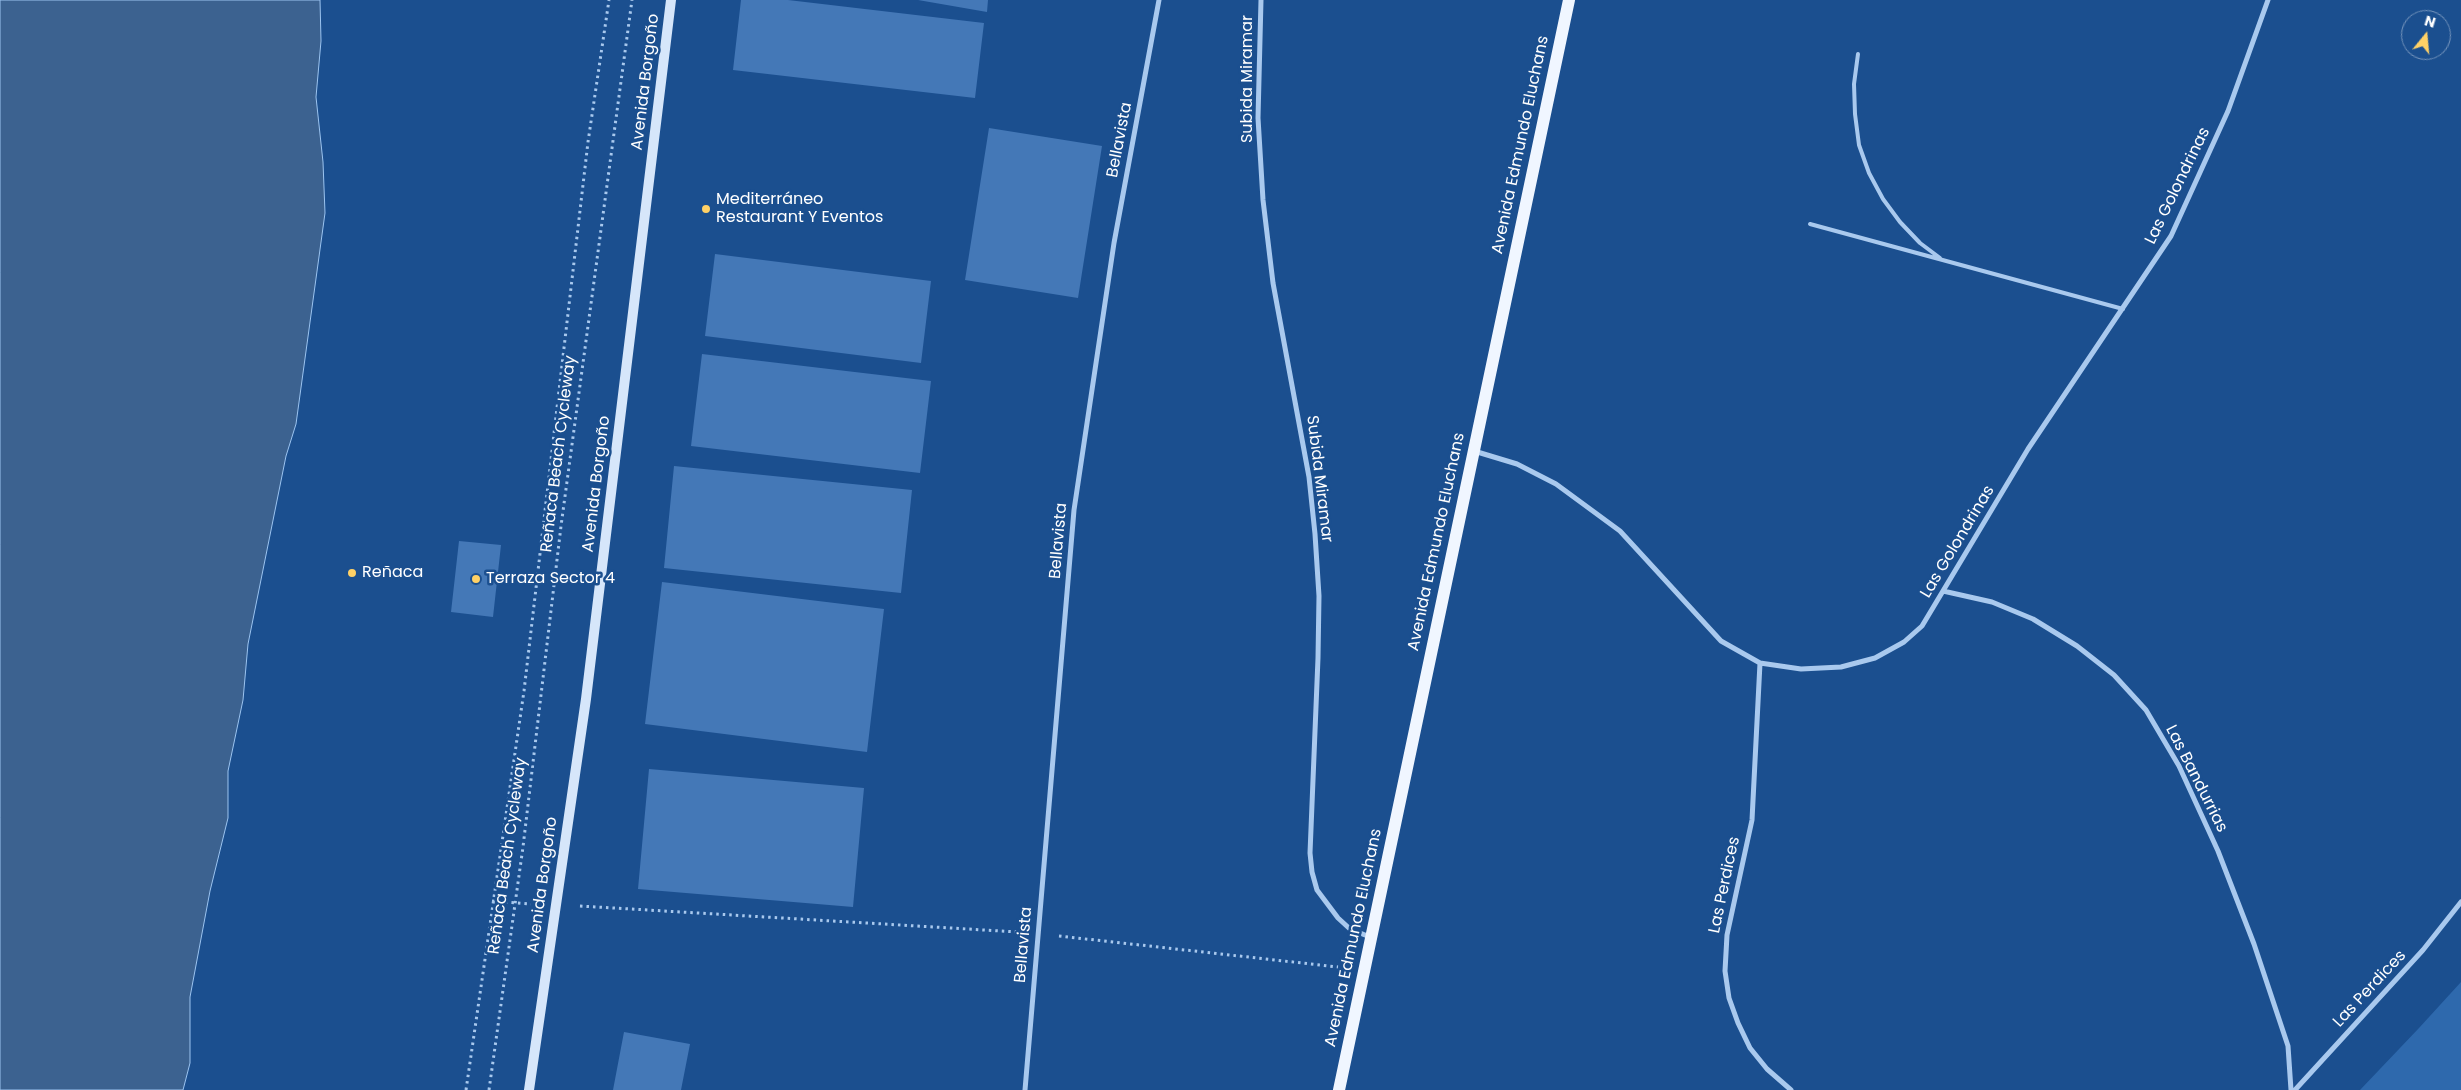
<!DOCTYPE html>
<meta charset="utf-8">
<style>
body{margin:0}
#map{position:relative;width:2461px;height:1090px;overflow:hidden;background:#1b4f8f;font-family:Poppins,sans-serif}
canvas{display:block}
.north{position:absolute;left:2401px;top:10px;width:50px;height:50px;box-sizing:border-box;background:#1b4f8f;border:1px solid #7695bc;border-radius:50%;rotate:17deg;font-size:14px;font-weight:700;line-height:20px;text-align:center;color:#fff}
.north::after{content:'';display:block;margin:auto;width:18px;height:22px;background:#ffd166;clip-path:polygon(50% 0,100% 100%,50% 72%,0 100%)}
</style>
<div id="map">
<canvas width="2461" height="1090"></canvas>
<div class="north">N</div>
</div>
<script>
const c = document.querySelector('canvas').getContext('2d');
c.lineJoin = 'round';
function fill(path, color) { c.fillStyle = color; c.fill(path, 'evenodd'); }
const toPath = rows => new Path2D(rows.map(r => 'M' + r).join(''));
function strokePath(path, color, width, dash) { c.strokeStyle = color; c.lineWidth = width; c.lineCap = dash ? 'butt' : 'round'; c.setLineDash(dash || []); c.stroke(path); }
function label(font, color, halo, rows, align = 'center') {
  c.font = font + ' Poppins,sans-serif'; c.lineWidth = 5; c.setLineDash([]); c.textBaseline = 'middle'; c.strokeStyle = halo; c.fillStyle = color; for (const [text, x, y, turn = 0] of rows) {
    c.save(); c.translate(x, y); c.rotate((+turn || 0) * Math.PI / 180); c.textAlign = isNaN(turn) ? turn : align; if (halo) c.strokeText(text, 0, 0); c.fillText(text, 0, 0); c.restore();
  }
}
fill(toPath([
 [2461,982,2461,1090,2360,1090,2419,1028]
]), '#2e69ad');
const water = toPath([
 [0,0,320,0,321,41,316,97,323,162,325,213,296,424,286,456,248,644,243,700,228,771,228,818,210,891,190,997,190,1063,183,1090,0,1090,0,0]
]);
fill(water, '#3c6290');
strokePath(water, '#9cc4f0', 1);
fill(toPath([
 [741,0,788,0,984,23,975,98,733,70],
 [918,0,988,0,987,12],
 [989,128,1102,146,1078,298,965,280],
 [715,254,931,281,921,363,705,336],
 [702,354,931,381,920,473,691,446],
 [674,466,912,490,901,593,664,568],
 [459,541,501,545,493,617,451,612],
 [662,582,884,609,867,752,645,724],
 [649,769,864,788,853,907,638,889],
 [624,1032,690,1044,681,1090,613,1090]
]), '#4478b7');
strokePath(toPath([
 [492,901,531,904],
 [580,906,1018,932],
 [1059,936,1338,967],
 [466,1090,524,691,588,142,609,0],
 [489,1090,523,847,561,526,632,0]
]), '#a9c9ee', 3, [2.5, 4]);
strokePath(toPath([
 [1858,54,1854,84,1855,114,1859,145,1869,173,1883,199,1900,222,1920,243,1940,258],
 [1810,224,2123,309]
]), '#a9c9ee', 4);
strokePath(toPath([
 [1261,0,1258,118,1263,200,1273,283,1309,477,1315,534,1319,596,1318,658,1310,853,1312,872,1317,890,1338,918,1350,929,1370,937],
 [1474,451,1517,464,1556,484,1620,531,1721,641,1760,663,1801,669,1841,667,1875,658,1904,642,1922,626,2028,449,2171,236,2228,111,2268,0],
 [1943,591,1992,602,2033,619,2077,646,2114,675,2146,710,2179,766,2218,851,2254,944,2288,1046,2291,1090],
 [1760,663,1752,820,1727,935,1725,971,1729,998,1738,1023,1750,1048,1767,1069,1791,1090],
 [1025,1090,1074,510,1114,243,1159,0],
 [2295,1090,2423,950,2461,902]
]), '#a9c9ee', 5);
strokePath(toPath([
 [529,1090,586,699,671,0]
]), '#d6e6fa', 10);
strokePath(toPath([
 [1339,1090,1569,0]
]), '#f0f6ff', 12);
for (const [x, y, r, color] of [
 [706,209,5,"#ffd166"],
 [352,573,5,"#ffd166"],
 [476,579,5,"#ffd166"]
]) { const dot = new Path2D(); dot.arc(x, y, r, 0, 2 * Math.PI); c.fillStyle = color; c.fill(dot); strokePath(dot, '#1b4f8f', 2); }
label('16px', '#fff', '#1b4f8f', [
 ["Subida Miramar",1248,79,-90],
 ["Avenida Borgoño",646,82,-83],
 ["Bellavista",1120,140,-79],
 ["Avenida Edmundo Eluchans",1521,145,-78],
 ["Las Golondrinas",2178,186,-64],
 ["Reñaca Beach Cycleway",559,454,-83],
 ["Subida Miramar",1319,479,83],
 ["Avenida Borgoño",597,484,-83],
 ["Bellavista",1059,541,-85],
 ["Avenida Edmundo Eluchans",1437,542,-78],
 ["Las Golondrinas",1958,542,-59],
 ["Las Bandurrias",2196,779,63],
 ["Reñaca Beach Cycleway",508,856,-82],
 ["Avenida Borgoño",543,885,-82],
 ["Las Perdices",1725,885,-78],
 ["Avenida Edmundo Eluchans",1354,938,-78],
 ["Bellavista",1024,945,-85],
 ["Las Perdices",2370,989,-47]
]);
label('16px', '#fff', '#1b4f8f', [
 ["Mediterráneo",716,200],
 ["Restaurant Y Eventos",716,218],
 ["Reñaca",362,573],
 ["Terraza Sector 4",486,579]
], 'left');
</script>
